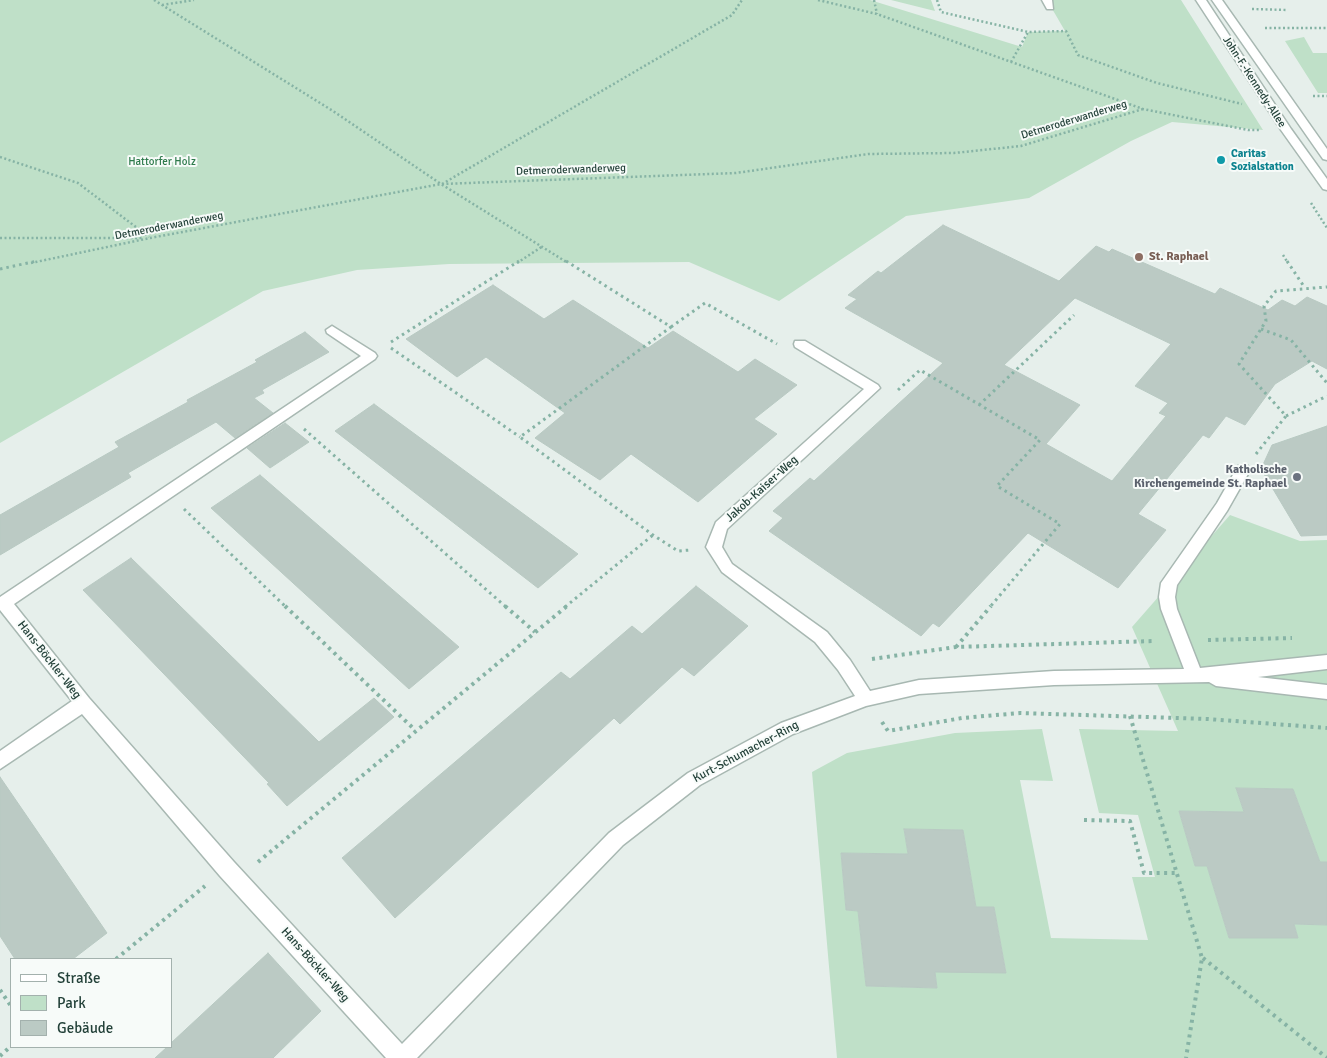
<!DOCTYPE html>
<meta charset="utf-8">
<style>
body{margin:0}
#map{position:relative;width:1327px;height:1058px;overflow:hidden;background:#e6efeb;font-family:Signika,sans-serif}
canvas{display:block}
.legend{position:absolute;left:10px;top:958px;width:162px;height:90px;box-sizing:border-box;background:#f7fbf9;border:1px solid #a3b1ad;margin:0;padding:6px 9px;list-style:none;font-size:15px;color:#24423a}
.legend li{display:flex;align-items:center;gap:10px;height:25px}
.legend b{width:25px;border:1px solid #a3b1ad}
</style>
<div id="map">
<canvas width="1327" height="1058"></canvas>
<ul class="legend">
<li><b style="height:6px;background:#fff"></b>Straße</li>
<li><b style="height:14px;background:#bfe0c8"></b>Park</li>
<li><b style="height:14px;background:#bbcac4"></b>Gebäude</li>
</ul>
</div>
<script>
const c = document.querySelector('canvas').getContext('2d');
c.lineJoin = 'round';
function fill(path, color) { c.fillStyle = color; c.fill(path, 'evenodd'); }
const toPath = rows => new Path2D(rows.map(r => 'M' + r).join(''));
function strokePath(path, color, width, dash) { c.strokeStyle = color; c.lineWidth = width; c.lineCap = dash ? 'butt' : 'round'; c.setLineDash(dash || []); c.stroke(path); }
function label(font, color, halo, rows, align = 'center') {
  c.font = font + ' Signika,sans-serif'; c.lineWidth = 4; c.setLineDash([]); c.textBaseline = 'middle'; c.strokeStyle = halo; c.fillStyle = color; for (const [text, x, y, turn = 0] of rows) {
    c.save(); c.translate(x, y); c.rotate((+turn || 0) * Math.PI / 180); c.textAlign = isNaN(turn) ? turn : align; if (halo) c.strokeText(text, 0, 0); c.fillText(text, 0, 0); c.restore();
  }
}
fill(toPath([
 [0,0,870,0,1022,47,1028,32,1065,31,1047,0,1181,0,1263,130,1172,122,1131,141,1029,198,906,216,779,301,689,262,449,264,357,270,263,291,0,443],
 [891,0,931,0,935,11],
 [1304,37,1313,53,1327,53,1327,93,1318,93,1285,41],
 [1230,515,1300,541,1327,540,1327,862,1320,862,1293,789,1236,788,1244,812,1179,811,1195,866,1207,866,1229,938,1298,938,1294,924,1327,925,1327,1058,837,1058,812,772,847,753,955,733,1042,729,1053,781,1020,780,1051,938,1148,940,1132,877,1155,877,1138,815,1099,813,1079,729,1178,731,1132,627],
 [904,829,963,830,976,907,994,907,1006,972,935,972,937,988,866,986,858,911,846,910,841,853,908,854]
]), '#bfe0c8');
const building = toPath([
 [943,225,1059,281,1096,246,1109,252,1112,249,1215,294,1220,288,1268,310,1282,300,1295,306,1307,297,1327,306,1327,369,1312,361,1275,384,1245,425,1226,416,1209,438,1203,435,1138,514,1166,530,1118,588,1028,533,939,627,933,623,921,636,769,531,783,518,773,511,810,478,814,481,943,363,845,308,857,299,848,295,878,271,881,273,943,225],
 [1075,298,1171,344,1135,386,1168,403,1159,413,1166,416,1112,481,1046,444,1080,405,1004,365,1075,298],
 [493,285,544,319,573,300,648,348,673,331,738,372,755,359,797,385,754,419,777,434,698,502,631,454,600,480,535,438,565,413,486,357,457,377,406,339,493,285],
 [305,332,329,352,262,390,264,393,254,398,273,413,235,438,216,422,128,473,131,477,0,555,0,515,119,447,115,442,188,402,187,400,257,362,255,360,305,332],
 [374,404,578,554,538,588,335,431,374,404],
 [285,423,309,442,270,468,247,448,285,423],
 [1327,426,1327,535,1301,536,1261,469,1272,445,1327,426],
 [260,475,459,647,409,689,211,508,260,475],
 [131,558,319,742,374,698,394,717,287,806,267,784,269,783,83,590,131,558],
 [696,586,748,626,694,676,682,667,620,724,614,718,395,918,342,858,561,672,570,679,632,626,642,634,696,586],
 [0,777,107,933,73,959,15,959,0,936,0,777],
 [1236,788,1293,789,1320,862,1327,862,1327,925,1294,924,1298,938,1229,938,1207,866,1195,866,1179,811,1244,812,1236,788],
 [904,829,963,830,976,907,994,907,1006,973,935,972,937,988,866,986,858,911,846,910,841,853,908,854,904,829],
 [268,953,321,1011,273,1058,155,1058,167,1047,171,1047,171,1043,268,953]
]);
fill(building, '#bbcac4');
strokePath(building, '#b8c9c2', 1);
const minor = toPath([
 [1042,0,1052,0,1053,9,1047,9,1042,0],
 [1196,0,1206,0,1291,129,1327,179,1327,190,1323,189,1281,130,1196,0],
 [1212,0,1222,0,1327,149,1327,160,1323,159,1212,0],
 [332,326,375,353,377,356,375,359,14,604,89,698,234,862,402,1044,609,833,688,773,781,723,855,696,838,670,815,642,722,572,706,547,716,522,864,389,795,347,794,344,795,341,805,341,878,385,880,388,727,529,722,547,732,564,827,632,850,660,870,691,919,680,1054,671,1184,669,1161,609,1159,597,1161,583,1217,503,1238,466,1243,465,1248,466,1250,470,1248,474,1227,511,1177,585,1175,597,1177,609,1200,668,1327,655,1327,669,1258,677,1327,685,1327,699,1216,686,1209,682,1054,685,919,694,866,706,793,734,700,785,623,845,417,1058,386,1058,220,876,82,714,0,769,0,751,72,701,0,610,0,597,361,356,327,333,326,330,332,326]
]);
strokePath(minor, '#a8b8b2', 3);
strokePath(toPath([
 [154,0,333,111,441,184,568,263],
 [818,0,877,14,1143,109,1248,130,1260,130],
 [874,0,877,14],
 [937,0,941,12,1028,32,1066,31,1078,55,1157,83,1242,104],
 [162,5,194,0],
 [1252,9,1288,10],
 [1265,28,1327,28],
 [1011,62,1028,32],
 [1313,96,1327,96],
 [0,157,78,183,149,237],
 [442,184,732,15,742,0],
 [1311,203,1327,228],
 [0,238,142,238],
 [1283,255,1288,263],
 [31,263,150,238,441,184,736,173,868,154,954,153,1021,146,1143,109],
 [517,263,543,246]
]), '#86b3a5', 2.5, [2, 2.5]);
strokePath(toPath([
 [566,261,671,327,520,437,653,535,678,551,690,550],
 [1287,261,1305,288],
 [0,269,37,261],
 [671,327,705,303,777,344],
 [1261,329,1291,340,1327,383],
 [391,342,519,261],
 [391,348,520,437],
 [898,390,920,370,1040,440,997,486,1060,524,990,607],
 [979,405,1074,315],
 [1286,416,1327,396],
 [304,429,506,607],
 [1256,454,1286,416,1239,364,1266,321,1264,306,1276,291,1327,287],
 [184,509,286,607],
 [565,607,653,535]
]), '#86b3a5', 3, [2.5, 4]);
strokePath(toPath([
 [285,606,415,730],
 [505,606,535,632],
 [1208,640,1292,638],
 [956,647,991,606],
 [872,659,956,647,1155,641],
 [1130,716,1202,958,1186,1058],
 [882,722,888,731,962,718,1020,713,1208,719,1327,728],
 [1084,820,1130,821,1144,873,1177,873],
 [258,862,567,606],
 [1203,958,1327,1058],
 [116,959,205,886],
 [0,990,11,1006],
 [0,1056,11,1046]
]), '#86b3a5', 4, [3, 4.5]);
fill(minor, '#fff');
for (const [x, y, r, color] of [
 [1221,160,5,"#0f9aa8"],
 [1139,257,5,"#8d6e63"],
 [1297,477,5,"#6b7280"]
]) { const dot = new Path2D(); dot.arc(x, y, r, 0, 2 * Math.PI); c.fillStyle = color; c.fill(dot); strokePath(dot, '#f7fbf9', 2); }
label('11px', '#24423a', '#f7fbf9', [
 ["John-F.-Kennedy-Allee",1254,82,57],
 ["Detmeroderwanderweg",1074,120,-17],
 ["Detmeroderwanderweg",571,170,-2],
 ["Detmeroderwanderweg",169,226,-11]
]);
label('bold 11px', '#0d838f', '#f7fbf9', [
 ["Caritas",1231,154],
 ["Sozialstation",1231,167]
], 'left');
label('11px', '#2d7a4b', '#f7fbf9', [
 ["Hattorfer Holz",162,162]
]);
label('bold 12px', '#785e54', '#f7fbf9', [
 ["St. Raphael",1149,257]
], 'left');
label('bold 12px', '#5b616d', '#f7fbf9', [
 ["Katholische",1287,470],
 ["Kirchengemeinde St. Raphael",1287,484]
], 'right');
label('12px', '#24423a', '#f7fbf9', [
 ["Jakob-Kaiser-Weg",762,489,-42],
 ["Hans-Böckler-Weg",49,660,52],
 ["Kurt-Schumacher-Ring",746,752,-28],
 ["Hans-Böckler-Weg",315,965,48]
]);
</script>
